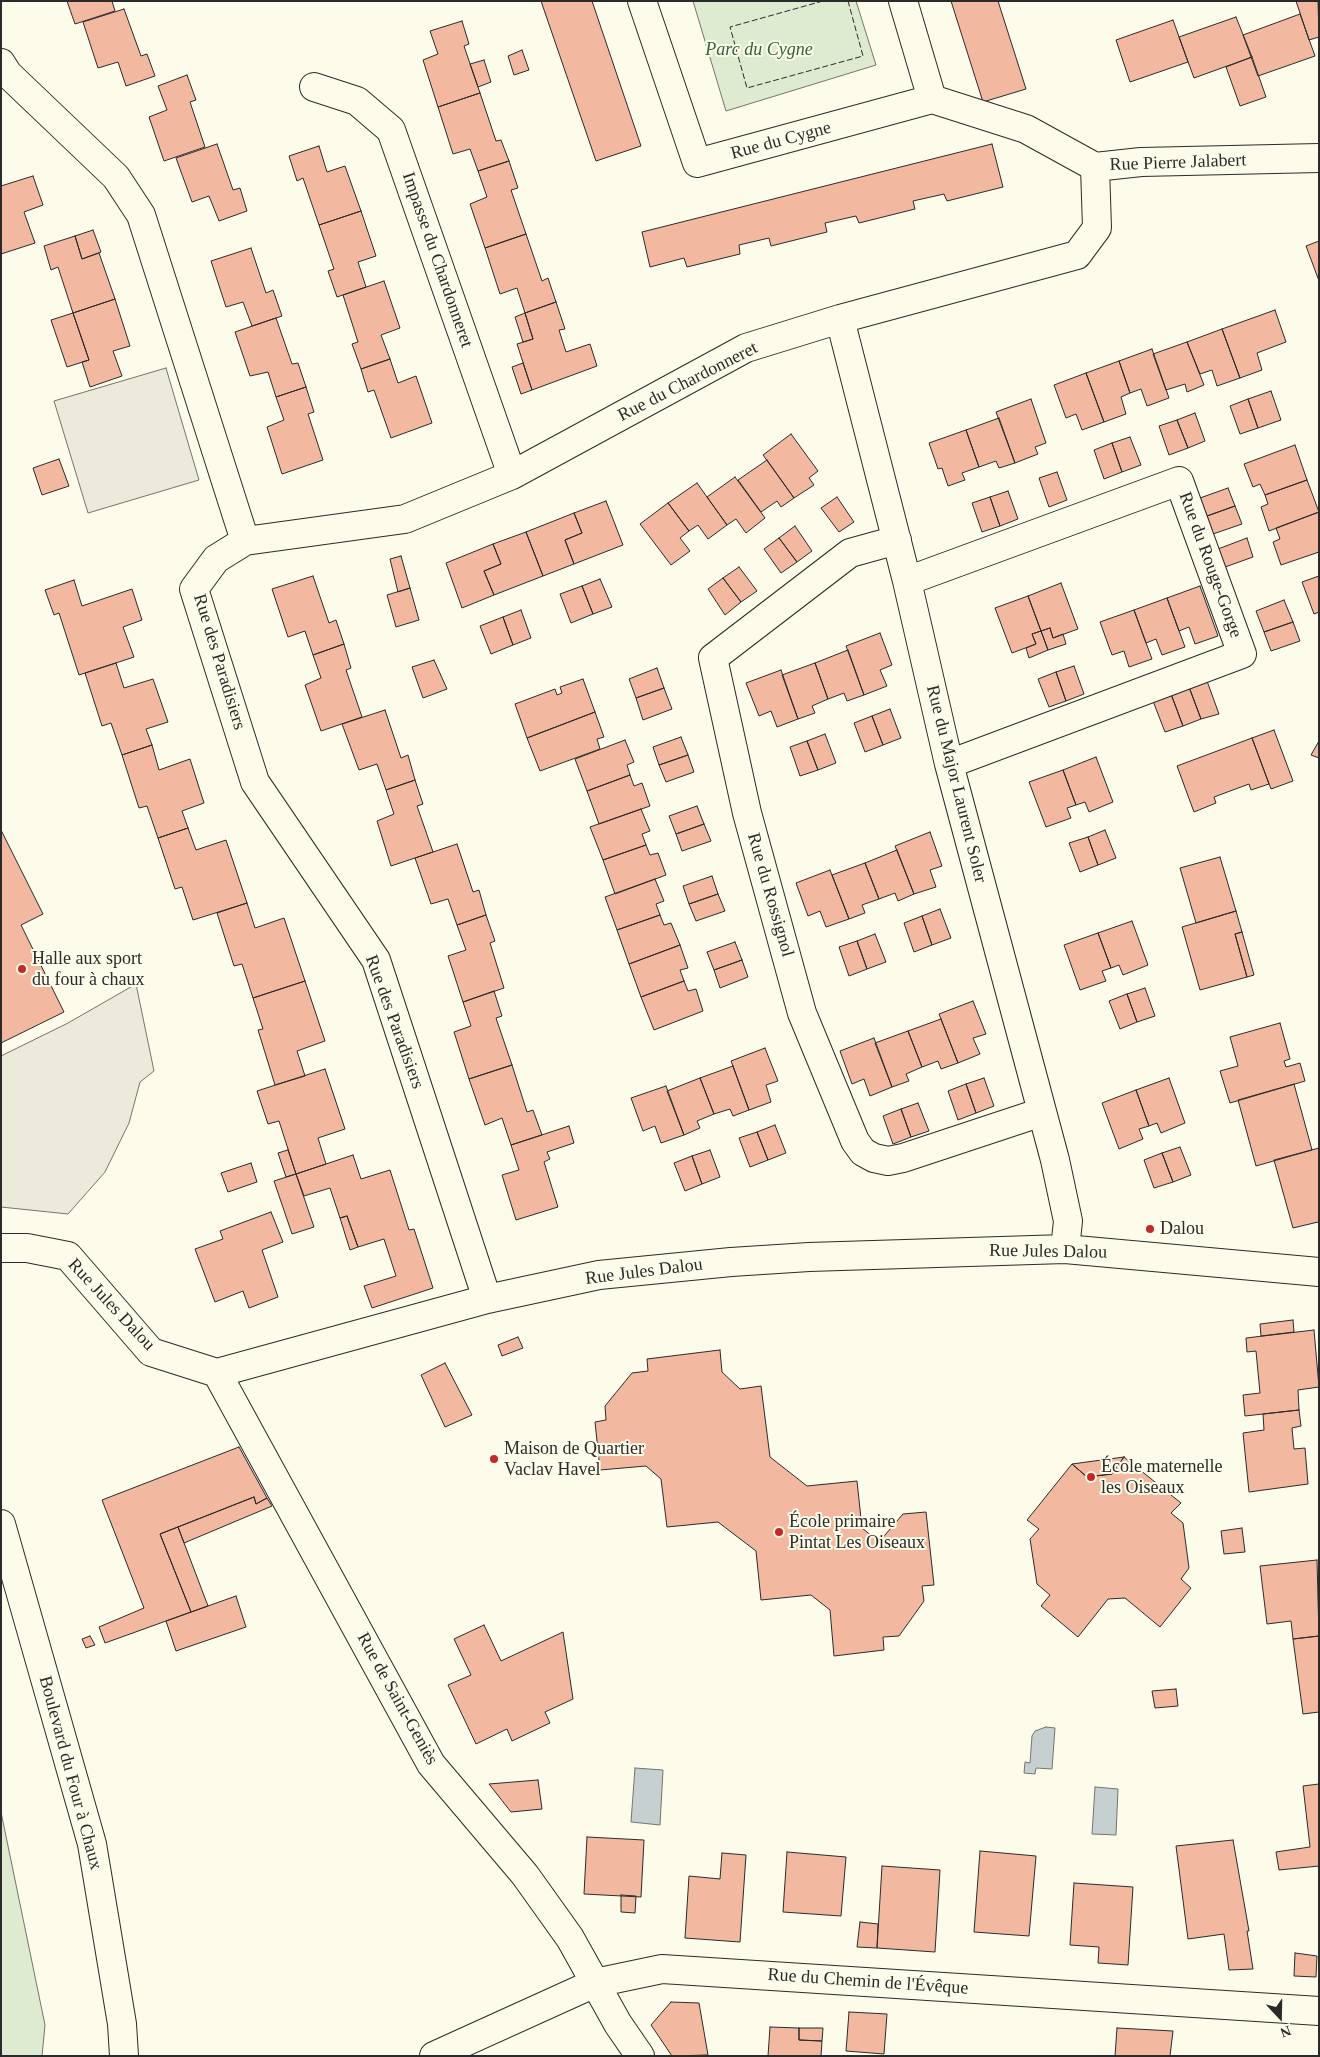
<!DOCTYPE html>
<meta charset="utf-8">
<style>
body{margin:0}
#map{position:relative;width:1320px;height:2057px;overflow:hidden;background:#fdfbea;font-family:"Times New Roman",serif}
canvas{display:block}
.frame{position:absolute;inset:0;border:2px solid #2b2b2b;pointer-events:none}
.north{position:absolute;left:1255px;top:1992px;width:50px;height:50px;-webkit-text-stroke:4px #fdfbea;paint-order:stroke;rotate:159deg;font-size:14px;font-weight:700;line-height:20px;text-align:center;color:#2b2b2b}
.north::after{content:'';display:block;margin:auto;width:18px;height:22px;background:#2b2b2b;clip-path:polygon(50% 0,100% 100%,50% 72%,0 100%)}
</style>
<div id="map">
<canvas width="1320" height="2057"></canvas>
<div class="frame"></div>
<div class="north">N</div>
</div>
<script>
const c = document.querySelector('canvas').getContext('2d');
c.lineJoin = 'round';
function fill(path, color) { c.fillStyle = color; c.fill(path, 'evenodd'); }
const toPath = rows => new Path2D(rows.map(r => 'M' + r).join(''));
function strokePath(path, color, width, dash) { c.strokeStyle = color; c.lineWidth = width; c.lineCap = dash ? 'butt' : 'round'; c.setLineDash(dash || []); c.stroke(path); }
function label(font, color, halo, rows, align = 'center') {
  c.font = font + ' "Times New Roman",serif'; c.lineWidth = 4; c.setLineDash([]); c.textBaseline = 'middle'; c.strokeStyle = halo; c.fillStyle = color; for (const [text, x, y, turn = 0] of rows) {
    c.save(); c.translate(x, y); c.rotate((+turn || 0) * Math.PI / 180); c.textAlign = isNaN(turn) ? turn : align; if (halo) c.strokeText(text, 0, 0); c.fillText(text, 0, 0); c.restore();
  }
}
const green = toPath([
 [693,1,856,1,876,65,726,111,693,1],
 [1,1812,45,2025,42,2056,1,2056,1,1812]
]);
fill(green, '#deebd1');
strokePath(green, '#74746e', 1);
const parking = toPath([
 [166,368,199,480,88,513,54,401,166,368],
 [136,984,154,1071,140,1082,129,1123,105,1172,68,1214,1,1207,1,1056,68,1023,136,984]
]);
fill(parking, '#eceadb');
strokePath(parking, '#74746e', 1);
const water = toPath([
 [1046,1727,1055,1728,1052,1769,1036,1768,1035,1774,1024,1773,1025,1762,1030,1763,1032,1736,1035,1731,1046,1727],
 [635,1768,663,1770,660,1825,631,1822,635,1768],
 [1095,1787,1118,1789,1116,1835,1092,1834,1095,1787]
]);
fill(water, '#c7d0d0');
strokePath(water, '#74746e', 1);
const building = toPath([
 [67,1,112,1,115,11,75,24,67,1],
 [541,1,592,1,641,146,596,161,541,1],
 [951,1,998,1,1026,89,983,102,951,1],
 [1296,1,1318,1,1319,37,1309,40,1296,1],
 [124,9,141,56,147,54,155,76,126,86,118,62,98,68,83,22,124,9],
 [1300,14,1315,56,1258,76,1243,35,1300,14],
 [1236,17,1252,57,1194,78,1179,37,1236,17],
 [1173,20,1188,62,1130,82,1116,40,1173,20],
 [462,21,469,44,464,46,480,93,438,107,423,60,438,54,430,31,462,21],
 [522,50,529,70,514,75,508,56,522,50],
 [1252,57,1266,97,1240,106,1226,67,1252,57],
 [484,60,491,82,478,87,470,64,484,60],
 [187,75,196,100,190,102,205,147,164,161,149,117,167,110,158,86,187,75],
 [480,93,496,141,501,140,509,161,478,171,470,149,453,154,438,107,480,93],
 [217,144,233,190,240,188,247,211,219,221,209,196,192,202,176,158,217,144],
 [992,144,1003,187,947,201,944,194,913,201,915,209,859,223,856,216,825,223,827,232,771,246,769,238,739,245,740,254,687,267,684,258,650,267,642,232,992,144],
 [319,146,327,172,345,166,361,211,319,225,303,178,297,181,289,156,319,146],
 [509,161,518,188,511,190,526,234,485,248,470,204,487,197,478,171,509,161],
 [33,176,43,205,24,212,35,243,1,254,1,186,33,176],
 [361,211,376,256,358,262,366,287,337,297,328,271,334,269,319,225,361,211],
 [93,230,101,252,82,259,75,236,93,230],
 [526,234,542,281,548,278,556,302,525,313,517,288,500,294,485,248,526,234],
 [75,236,82,259,99,253,115,299,73,313,58,267,51,270,44,246,75,236],
 [1319,241,1319,281,1306,246,1319,241],
 [251,248,266,293,273,290,282,316,252,326,243,302,226,307,211,261,251,248],
 [384,281,400,328,381,335,390,359,361,369,352,344,358,342,343,295,384,281],
 [115,299,130,346,113,351,122,376,90,387,82,362,89,360,73,313,115,299],
 [556,302,565,329,559,330,566,352,590,344,597,366,532,390,517,344,533,339,525,313,556,302],
 [1275,310,1286,342,1257,353,1262,370,1240,378,1222,329,1275,310],
 [73,313,89,360,67,367,51,320,73,313],
 [525,313,533,339,523,342,515,317,525,313],
 [276,318,292,364,298,363,306,387,276,397,268,372,250,376,235,332,276,318],
 [1222,329,1240,378,1217,386,1212,370,1200,374,1187,342,1222,329],
 [1187,342,1204,385,1187,392,1185,384,1166,390,1153,354,1187,342],
 [1152,349,1169,398,1147,406,1141,389,1130,393,1119,361,1152,349],
 [390,359,398,383,416,376,432,423,391,438,374,390,368,392,361,369,390,359],
 [1119,361,1130,393,1121,397,1126,414,1104,422,1086,373,1119,361],
 [523,363,532,390,521,394,512,367,523,363],
 [1086,373,1104,422,1082,430,1076,414,1066,418,1054,385,1086,373],
 [306,387,314,412,308,414,323,460,282,474,267,427,284,420,276,397,306,387],
 [1271,391,1281,420,1258,428,1248,399,1271,391],
 [1031,399,1046,443,1035,447,1038,454,1015,463,996,412,1031,399],
 [1248,399,1258,428,1240,434,1230,406,1248,399],
 [1195,413,1205,441,1188,448,1177,420,1195,413],
 [999,418,1015,463,999,468,996,461,979,467,966,430,999,418],
 [1177,420,1188,448,1169,455,1159,426,1177,420],
 [966,430,979,467,962,473,965,480,948,486,942,468,938,469,929,443,966,430],
 [791,434,818,471,809,478,814,485,794,498,763,455,791,434],
 [1130,437,1141,465,1122,472,1112,443,1130,437],
 [1112,443,1122,472,1104,479,1094,450,1112,443],
 [1295,445,1307,480,1265,495,1260,484,1253,487,1244,464,1295,445],
 [59,459,69,486,42,495,33,468,59,459],
 [767,460,794,498,781,507,777,501,761,512,738,480,767,460],
 [1057,472,1067,500,1049,507,1039,478,1057,472],
 [735,477,765,518,746,533,736,519,727,525,707,497,735,477],
 [1307,480,1319,512,1269,531,1261,507,1268,504,1265,495,1307,480],
 [697,483,727,525,708,539,698,525,689,531,668,503,697,483],
 [1228,488,1235,506,1207,516,1200,498,1228,488],
 [1008,491,1018,519,1000,526,990,497,1008,491],
 [837,497,854,522,839,532,821,508,837,497],
 [990,497,1000,526,982,532,972,503,990,497],
 [606,501,623,545,574,564,565,540,582,533,574,513,606,501],
 [668,503,689,531,680,538,690,551,671,565,640,524,668,503],
 [1235,506,1242,524,1213,534,1207,516,1235,506],
 [1319,512,1319,552,1281,565,1273,542,1280,539,1276,528,1319,512],
 [574,513,582,533,565,540,574,564,543,576,526,532,574,513],
 [795,526,812,551,797,562,779,538,795,526],
 [526,532,543,576,494,595,484,571,501,564,493,544,526,532],
 [779,538,797,562,781,573,764,549,779,538],
 [1247,538,1253,557,1225,567,1218,549,1247,538],
 [493,544,501,564,484,571,494,595,462,608,446,563,493,544],
 [401,556,410,588,398,592,390,559,401,556],
 [739,567,757,591,741,602,723,578,739,567],
 [313,576,329,623,336,620,344,644,313,655,305,631,288,637,272,589,313,576],
 [1319,576,1319,612,1314,614,1302,582,1319,576],
 [723,578,741,602,725,615,708,589,723,578],
 [600,579,612,607,593,614,582,586,600,579],
 [74,580,82,606,132,589,142,620,123,627,134,657,79,675,59,613,54,615,45,590,74,580],
 [1061,583,1078,629,1053,638,1050,628,1041,631,1028,596,1061,583],
 [582,586,593,614,571,623,560,594,582,586],
 [1200,586,1218,636,1195,644,1189,627,1179,631,1167,598,1200,586],
 [410,588,419,620,396,627,387,595,410,588],
 [1028,596,1041,631,1032,634,1036,644,1012,653,995,608,1028,596],
 [1167,598,1185,647,1162,655,1156,639,1146,643,1134,610,1167,598],
 [1284,600,1293,622,1264,632,1256,611,1284,600],
 [521,610,531,638,513,645,503,617,521,610],
 [1134,610,1152,659,1129,667,1124,651,1112,655,1100,622,1134,610],
 [503,617,513,645,491,654,480,626,503,617],
 [1293,622,1300,641,1271,651,1264,632,1293,622],
 [1050,628,1053,638,1063,634,1066,644,1048,650,1041,631,1050,628],
 [1041,631,1048,650,1029,658,1026,648,1036,644,1032,634,1041,631],
 [880,633,892,665,880,670,887,686,864,695,846,646,880,633],
 [344,644,351,668,346,670,362,717,321,731,305,685,321,678,313,655,344,644],
 [848,650,864,695,847,701,844,693,828,699,815,663,848,650],
 [434,660,447,689,423,698,412,667,434,660],
 [116,663,124,688,153,679,168,722,146,729,152,745,122,755,111,723,102,726,85,673,116,663],
 [815,663,828,699,812,706,815,713,798,719,782,675,815,663],
 [1074,666,1084,694,1066,701,1056,672,1074,666],
 [657,668,664,688,636,698,629,679,657,668],
 [781,670,798,719,777,727,771,711,759,716,746,683,781,670],
 [1056,672,1066,701,1049,707,1038,679,1056,672],
 [583,679,595,712,527,738,515,704,555,689,557,695,562,693,560,687,583,679],
 [1207,681,1219,714,1201,719,1189,687,1207,681],
 [1189,687,1201,719,1183,726,1171,694,1189,687],
 [664,688,672,709,643,720,636,698,664,688],
 [1171,694,1183,726,1165,732,1153,701,1171,694],
 [890,709,901,738,883,745,872,716,890,709],
 [385,710,401,758,408,755,415,780,386,790,377,764,359,770,342,724,385,710],
 [595,712,604,737,597,739,600,749,540,771,527,738,595,712],
 [872,716,883,745,865,752,854,723,872,716],
 [1274,730,1293,781,1271,789,1252,738,1274,730],
 [825,734,836,763,818,770,807,741,825,734],
 [681,737,688,755,659,765,653,747,681,737],
 [1252,738,1269,784,1251,790,1249,784,1214,797,1216,803,1194,812,1177,766,1252,738],
 [625,740,634,762,627,765,630,775,587,791,575,759,625,740],
 [807,741,818,770,800,776,790,747,807,741],
 [1319,741,1319,758,1311,755,1319,741],
 [152,745,159,770,190,759,204,803,182,811,188,828,158,838,147,806,139,808,122,755,152,745],
 [688,755,694,772,666,782,659,765,688,755],
 [1096,757,1113,802,1089,812,1085,802,1076,805,1063,770,1096,757],
 [1063,770,1076,805,1067,808,1071,818,1046,827,1029,782,1063,770],
 [630,775,634,786,642,783,650,806,599,824,587,791,630,775],
 [415,780,423,804,417,806,433,852,391,866,377,821,394,814,386,790,415,780],
 [697,806,704,824,676,834,669,816,697,806],
 [641,809,650,831,642,834,646,845,603,860,590,827,641,809],
 [704,824,711,841,682,851,676,834,704,824],
 [188,828,196,850,226,840,247,903,193,920,182,887,175,889,158,838,188,828],
 [1,830,43,914,21,925,64,1012,1,1043,1,830],
 [1105,830,1116,858,1098,865,1088,837,1105,830],
 [930,832,942,866,930,870,936,887,914,894,895,846,930,832],
 [1088,837,1098,865,1080,872,1069,843,1088,837],
 [457,844,473,892,479,890,486,915,457,925,448,899,431,904,415,858,457,844],
 [646,845,650,855,658,853,666,875,615,894,603,860,646,845],
 [897,850,914,894,898,901,895,893,879,899,865,863,897,850],
 [1220,857,1236,911,1196,923,1180,868,1220,857],
 [865,863,879,899,862,905,865,913,849,919,832,875,865,863],
 [830,870,849,919,826,927,820,911,808,916,796,883,830,870],
 [712,876,718,894,689,904,683,886,712,876],
 [655,879,664,901,656,904,660,915,617,930,605,897,655,879],
 [718,894,725,911,696,921,689,904,718,894],
 [247,903,255,928,284,918,305,981,253,998,242,964,234,966,217,913,247,903],
 [940,909,951,938,932,945,922,916,940,909],
 [1236,911,1242,932,1235,934,1247,977,1200,990,1182,927,1236,911],
 [486,915,495,941,490,943,504,988,463,1002,448,956,466,950,457,925,486,915],
 [660,915,664,925,671,923,680,945,629,964,617,930,660,915],
 [922,916,932,945,914,952,904,923,922,916],
 [1132,921,1148,965,1123,975,1119,965,1111,968,1098,933,1132,921],
 [1242,932,1254,975,1247,977,1235,934,1242,932],
 [1098,933,1111,968,1102,971,1106,981,1080,990,1064,945,1098,933],
 [875,934,886,962,867,969,857,941,875,934],
 [857,941,867,969,849,976,839,947,857,941],
 [735,942,742,960,714,970,707,952,735,942],
 [680,945,688,968,680,970,684,981,641,997,629,964,680,945],
 [742,960,748,977,720,988,714,970,742,960],
 [305,981,325,1041,297,1051,305,1076,275,1085,258,1030,263,1029,253,998,305,981],
 [684,981,688,991,696,989,703,1011,654,1030,641,997,684,981],
 [1145,988,1155,1016,1137,1022,1127,994,1145,988],
 [494,991,502,1016,496,1018,512,1065,469,1079,454,1032,471,1026,463,1002,494,991],
 [1127,994,1137,1022,1120,1029,1109,1001,1127,994],
 [973,1001,986,1034,973,1038,980,1054,958,1063,939,1014,973,1001],
 [941,1019,958,1063,941,1069,938,1061,922,1067,908,1031,941,1019],
 [1280,1023,1290,1059,1284,1061,1286,1067,1300,1063,1305,1081,1230,1103,1220,1071,1238,1066,1230,1037,1280,1023],
 [908,1031,922,1067,906,1074,909,1081,892,1087,875,1043,908,1031],
 [874,1038,892,1087,870,1096,864,1079,852,1084,840,1051,874,1038],
 [765,1048,778,1081,766,1085,771,1102,749,1110,731,1061,765,1048],
 [512,1065,527,1112,533,1110,542,1135,511,1145,502,1118,485,1125,469,1079,512,1065],
 [733,1066,749,1110,733,1116,730,1109,714,1114,700,1078,733,1066],
 [325,1069,345,1129,318,1138,326,1164,296,1174,279,1121,268,1124,257,1091,325,1069],
 [700,1078,714,1114,697,1121,700,1128,684,1135,667,1091,700,1078],
 [984,1078,994,1106,976,1113,966,1084,984,1078],
 [1169,1078,1185,1123,1161,1133,1157,1123,1149,1126,1136,1090,1169,1078],
 [966,1084,976,1113,958,1120,948,1091,966,1084],
 [1294,1084,1312,1150,1256,1166,1238,1100,1294,1084],
 [666,1086,684,1135,661,1143,655,1126,643,1131,631,1098,666,1086],
 [1136,1090,1149,1126,1139,1129,1143,1139,1119,1149,1102,1103,1136,1090],
 [918,1103,929,1131,911,1137,901,1109,918,1103],
 [901,1109,911,1137,893,1144,883,1116,901,1109],
 [775,1125,786,1153,768,1160,757,1132,775,1125],
 [569,1126,574,1143,547,1152,550,1159,544,1162,558,1207,516,1220,502,1175,519,1170,511,1145,569,1126],
 [757,1132,768,1160,750,1167,739,1138,757,1132],
 [1180,1147,1191,1175,1173,1182,1162,1153,1180,1147],
 [1319,1148,1319,1224,1318,1222,1293,1228,1274,1160,1319,1148],
 [288,1150,296,1174,286,1177,278,1153,288,1150],
 [710,1150,720,1177,702,1184,692,1156,710,1150],
 [1162,1153,1173,1182,1154,1188,1144,1160,1162,1153],
 [353,1155,361,1179,390,1170,409,1230,414,1229,433,1288,372,1308,364,1286,396,1276,384,1239,358,1247,347,1216,340,1218,330,1188,304,1196,296,1174,353,1155],
 [692,1156,702,1184,685,1191,674,1163,692,1156],
 [251,1163,257,1182,228,1192,221,1173,251,1163],
 [296,1174,314,1227,292,1234,274,1181,296,1174],
 [271,1212,283,1242,262,1250,278,1297,249,1308,243,1291,215,1302,195,1249,223,1239,220,1231,271,1212],
 [347,1216,358,1247,350,1250,340,1218,347,1216],
 [1293,1320,1294,1332,1261,1336,1260,1324,1293,1320],
 [1314,1330,1319,1387,1298,1390,1299,1410,1245,1416,1243,1395,1260,1393,1256,1351,1247,1352,1246,1338,1314,1330],
 [518,1337,523,1348,502,1356,498,1345,518,1337],
 [720,1350,722,1372,740,1389,761,1386,770,1457,807,1486,857,1481,862,1528,879,1542,903,1514,926,1512,934,1585,922,1586,924,1601,899,1636,883,1637,884,1650,834,1656,830,1610,811,1595,761,1600,756,1551,718,1522,667,1527,661,1479,646,1466,600,1470,595,1422,606,1420,605,1406,632,1373,648,1371,647,1359,720,1350],
 [445,1363,472,1415,445,1427,421,1375,445,1363],
 [1299,1410,1301,1426,1292,1428,1294,1449,1305,1448,1308,1484,1249,1492,1243,1433,1264,1430,1263,1414,1299,1410],
 [239,1447,267,1498,256,1504,254,1497,160,1534,191,1612,105,1643,99,1627,144,1608,102,1500,239,1447],
 [1124,1457,1181,1503,1171,1513,1183,1523,1189,1568,1181,1579,1191,1588,1160,1627,1125,1598,1108,1599,1078,1637,1041,1606,1050,1595,1037,1584,1030,1539,1039,1529,1027,1520,1072,1464,1087,1477,1112,1474,1124,1457],
 [1124,1457,1112,1474,1087,1477,1072,1464,1124,1457],
 [254,1497,256,1504,267,1498,272,1506,184,1543,178,1527,254,1497],
 [178,1527,208,1606,191,1612,160,1534,178,1527],
 [1242,1528,1245,1552,1224,1554,1221,1531,1242,1528],
 [1317,1560,1319,1636,1293,1639,1291,1621,1267,1624,1260,1566,1317,1560],
 [236,1596,246,1627,176,1651,166,1621,236,1596],
 [484,1625,501,1661,563,1632,573,1699,545,1712,550,1723,512,1741,507,1729,476,1744,448,1685,471,1675,454,1639,484,1625],
 [90,1636,95,1645,86,1648,82,1639,90,1636],
 [1319,1636,1319,1712,1303,1714,1293,1639,1319,1636],
 [1176,1689,1178,1706,1155,1708,1152,1691,1176,1689],
 [538,1780,542,1809,511,1812,489,1784,538,1780],
 [1319,1784,1319,1866,1279,1870,1276,1852,1310,1847,1303,1786,1319,1784],
 [587,1837,644,1840,641,1897,584,1894,587,1837],
 [1233,1840,1249,1931,1247,1931,1253,1969,1229,1970,1224,1934,1188,1939,1176,1846,1233,1840],
 [980,1851,1036,1856,1029,1936,974,1932,980,1851],
 [787,1852,846,1857,841,1916,783,1912,787,1852],
 [722,1853,746,1855,740,1942,685,1938,689,1876,720,1879,722,1853],
 [882,1866,940,1870,935,1952,877,1948,882,1866],
 [1074,1883,1133,1887,1128,1965,1098,1963,1099,1947,1070,1945,1074,1883],
 [621,1895,636,1896,635,1913,621,1912,621,1895],
 [860,1922,878,1924,877,1948,857,1947,860,1922],
 [1295,1953,1317,1956,1316,1977,1294,1976,1295,1953],
 [671,2002,699,2003,708,2055,672,2056,651,2025,671,2002],
 [849,2012,887,2014,884,2054,846,2051,849,2012],
 [770,2027,799,2028,799,2040,822,2041,821,2056,768,2056,770,2027],
 [799,2028,823,2028,822,2041,799,2040,799,2028],
 [1117,2028,1173,2031,1170,2056,1115,2056,1117,2028]
]);
fill(building, '#f2b8a0');
strokePath(building, '#2b2b2b', 1);
const minor = toPath([
 [642,1,697,163,932,99],
 [903,1,932,99],
 [1,63,8,74,116,177,141,215,245,541,216,559,194,589,255,782,376,960,487,1299],
 [314,87,357,101,391,130,512,475],
 [932,99,1026,129,1095,167,1141,162,1319,158],
 [840,319,907,581,949,764,1055,1160,1068,1221,1065,1249],
 [897,540,850,553,713,658,747,813,802,1013,855,1141,863,1152,874,1158,888,1161,903,1158,1042,1112],
 [245,541,405,519,512,475,746,348,840,319,1077,255,1097,228,1095,167],
 [907,581,1179,481,1242,654,949,764],
 [1,1248,27,1248,68,1256,151,1352,217,1373,487,1299,599,1275,731,1262,809,1257,1065,1249,1319,1272],
 [217,1373,431,1764,525,1875,570,1938,618,2024,640,2056],
 [434,2056,595,1983,662,1969,1319,2011]
]);
const tertiary = toPath([
 [1,1524,92,1844,122,2024,124,2056]
]);
strokePath(minor, '#2b2b2b', 30);
strokePath(tertiary, '#2b2b2b', 30);
strokePath(minor, '#fdfbea', 28);
strokePath(tertiary, '#fdfbea', 28);
strokePath(toPath([
 [823,1,730,27,747,88,863,56,848,1]
]), '#2b2b2b', 1, [6, 2.5]);
for (const [x, y, r, color] of [
 [22,969,5,"#c62828"],
 [1150,1229,5,"#c62828"],
 [494,1459,5,"#c62828"],
 [1091,1477,5,"#c62828"],
 [779,1532,5,"#c62828"]
]) { const dot = new Path2D(); dot.arc(x, y, r, 0, 2 * Math.PI); c.fillStyle = color; c.fill(dot); strokePath(dot, '#fdfbea', 2); }
label('italic 18px', '#34623c', '#fdfbea', [
 ["Parc du Cygne",759,50]
]);
label('18px', '#2b2b2b', '#fdfbea', [
 ["Rue du Cygne",781,141,-15],
 ["Rue Pierre Jalabert",1178,163,-2],
 ["Impasse du Chardonneret",437,260,71],
 ["Rue du Chardonneret",688,382,-27],
 ["Rue du Rouge-Gorge",1210,565,70],
 ["Rue des Paradisiers",219,662,73],
 ["Rue du Major Laurent Soler",956,784,76],
 ["Rue du Rossignol",770,895,74],
 ["Rue des Paradisiers",394,1022,70],
 ["Rue Jules Dalou",1048,1252,1],
 ["Rue Jules Dalou",644,1272,-7],
 ["Rue Jules Dalou",111,1305,47],
 ["Rue de Saint-Geniès",397,1699,61],
 ["Boulevard du Four à Chaux",70,1773,75],
 ["Rue du Chemin de l'Évêque",868,1982,4]
]);
label('18px', '#2b2b2b', '#fdfbea', [
 ["Halle aux sport",32,959],
 ["du four à chaux",32,980],
 ["Dalou",1160,1229],
 ["Maison de Quartier",504,1449],
 ["Vaclav Havel",504,1470],
 ["École maternelle",1101,1467],
 ["les Oiseaux",1101,1488],
 ["École primaire",789,1522],
 ["Pintat Les Oiseaux",789,1543]
], 'left');
</script>
